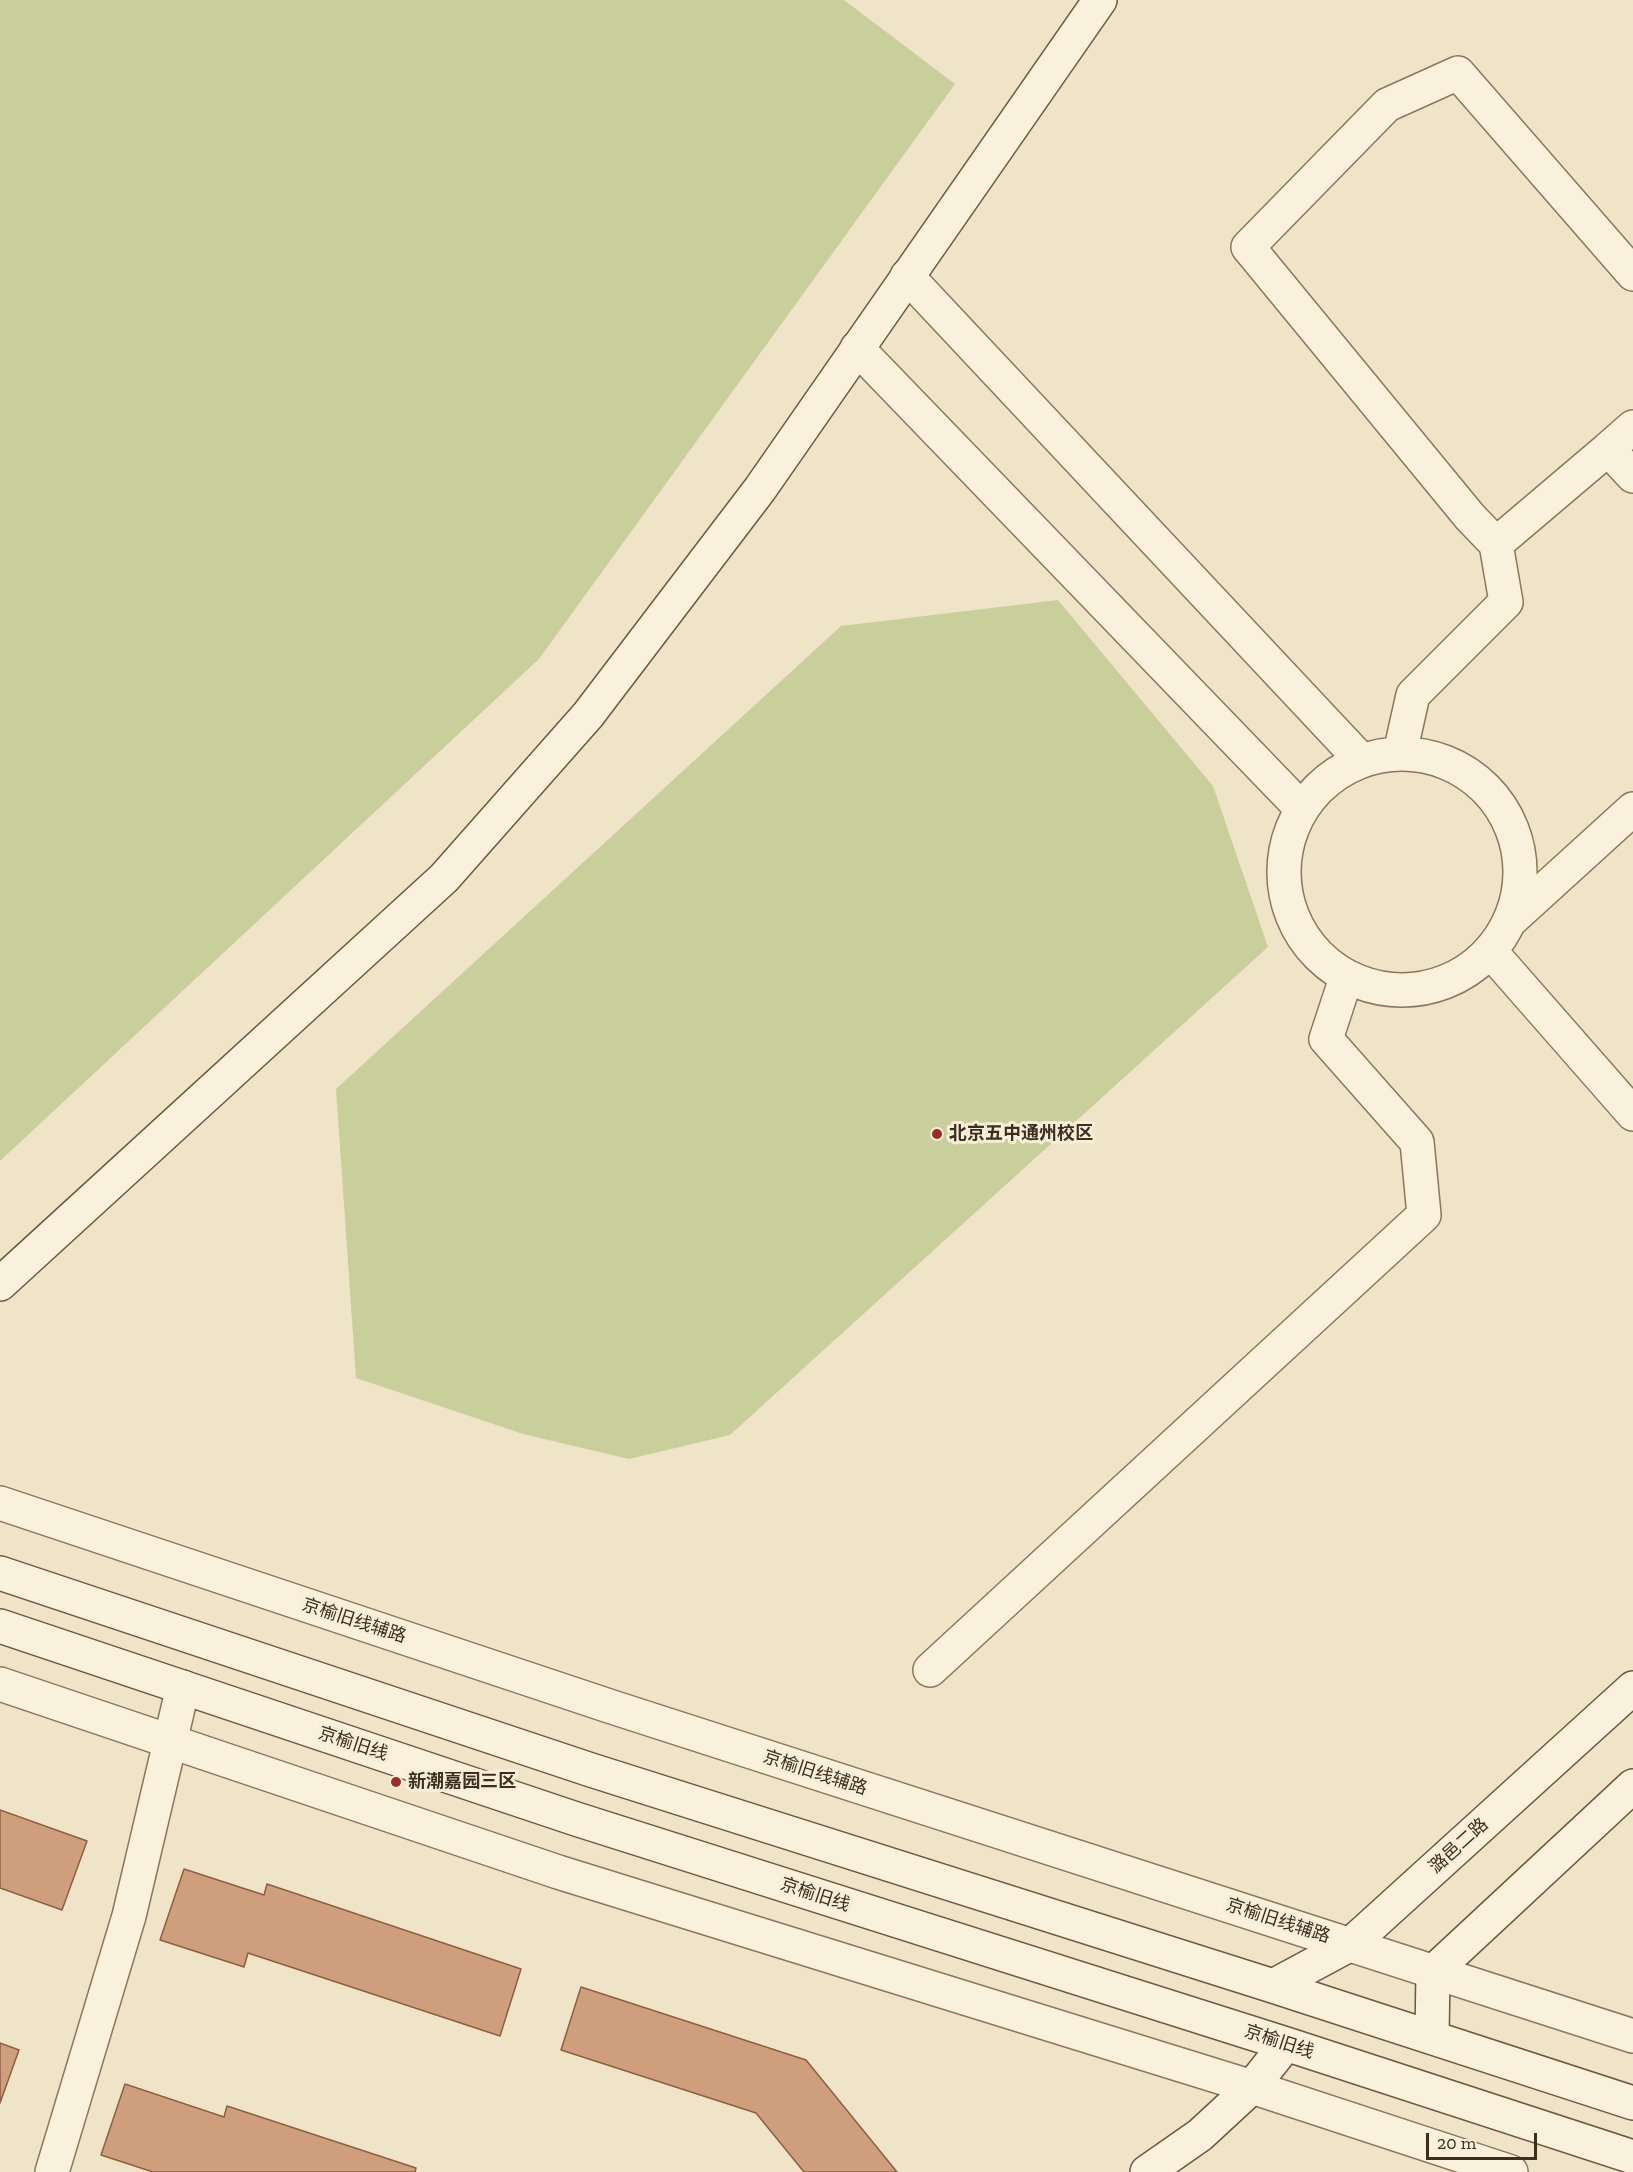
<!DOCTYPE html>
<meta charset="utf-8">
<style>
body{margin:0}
#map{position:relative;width:1633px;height:2172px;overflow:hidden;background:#f0e4c8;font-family:"Zilla Slab",serif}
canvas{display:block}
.scale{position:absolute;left:1426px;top:2133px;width:111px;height:27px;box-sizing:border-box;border:3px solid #3d2e20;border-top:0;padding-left:8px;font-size:18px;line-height:21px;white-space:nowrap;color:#3d2e20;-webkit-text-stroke:4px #f7eed8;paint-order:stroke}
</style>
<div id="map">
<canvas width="1633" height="2172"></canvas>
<div class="scale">20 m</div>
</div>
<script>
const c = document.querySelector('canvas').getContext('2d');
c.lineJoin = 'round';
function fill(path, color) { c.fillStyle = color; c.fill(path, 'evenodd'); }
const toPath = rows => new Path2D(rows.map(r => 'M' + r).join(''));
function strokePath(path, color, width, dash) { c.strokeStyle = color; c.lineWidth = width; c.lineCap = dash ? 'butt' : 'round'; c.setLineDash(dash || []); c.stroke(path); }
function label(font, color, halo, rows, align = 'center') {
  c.font = font + ' "Zilla Slab","Noto Sans SC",serif'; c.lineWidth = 6; c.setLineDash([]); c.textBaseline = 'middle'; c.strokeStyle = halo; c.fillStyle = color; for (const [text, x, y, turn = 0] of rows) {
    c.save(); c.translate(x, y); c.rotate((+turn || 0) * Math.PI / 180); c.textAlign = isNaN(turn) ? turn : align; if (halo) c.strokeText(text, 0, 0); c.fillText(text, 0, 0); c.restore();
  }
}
fill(toPath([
 [0,0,844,0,955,84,539,659,0,1161],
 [1058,600,1213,786,1268,947,730,1435,629,1459,523,1434,356,1378,336,1089,841,626]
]), '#c9cf9b');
const building = toPath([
 [0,1810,87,1841,62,1910,0,1888,0,1810],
 [184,1869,264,1895,267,1884,521,1969,500,2036,248,1953,244,1967,160,1940,184,1869],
 [581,1987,806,2060,897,2172,804,2172,756,2113,561,2050,581,1987],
 [0,2043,19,2050,0,2103,0,2043],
 [125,2084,224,2117,227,2106,416,2168,415,2172,153,2172,101,2155,125,2084]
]);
fill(building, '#cf9f7d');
strokePath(building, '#8d5f41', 1.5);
const street = toPath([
 [907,276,1361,760],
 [857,348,1301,808],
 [1608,449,1633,427],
 [1496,544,1470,517,1248,247,1387,105,1458,73,1633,274],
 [1400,753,1413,695,1506,602,1496,544,1608,449,1633,476],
 '1284 872a118 118 0 1 1 236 0a118 118 0 1 1-236 0Z',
 [1512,919,1633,809],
 [1491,952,1633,1114],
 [0,1503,612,1707,1633,2036],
 [930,1670,1424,1215,1417,1142,1326,1039,1346,978],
 [0,1684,558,1872,1252,2087,1511,2172],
 [52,2172,129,1916,183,1687]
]);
const secondary = toPath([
 [0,1284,444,878,588,715,760,489,1100,0],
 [0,1573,591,1770,1273,1986,1633,2103],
 [0,1626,576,1819,1286,2044,1633,2157],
 [1273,1986,1351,1944,1633,1688],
 [1432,2037,1433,1972,1633,1786],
 [1147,2172,1200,2135,1252,2087,1286,2044]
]);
strokePath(street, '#8d765c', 36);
strokePath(secondary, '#6f573f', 36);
strokePath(street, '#faf1dc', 33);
strokePath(secondary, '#faf1dc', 33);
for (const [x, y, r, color] of [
 [937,1134,6,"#9e2a2b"],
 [396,1782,6,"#9e2a2b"]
]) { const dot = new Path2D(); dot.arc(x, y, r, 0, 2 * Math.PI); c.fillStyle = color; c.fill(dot); strokePath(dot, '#f7eed8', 2); }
label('bold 18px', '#3d2e20', '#f7eed8', [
 ["北京五中通州校区",949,1134],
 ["新潮嘉园三区",408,1782]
], 'left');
label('18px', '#3d2e20', '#f7eed8', [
 ["京榆旧线辅路",354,1621,18],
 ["京榆旧线",353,1744,18],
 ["京榆旧线辅路",815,1773,18],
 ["潞邑二路",1459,1846,-42],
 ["京榆旧线",815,1895,18],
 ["京榆旧线辅路",1278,1921,18],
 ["京榆旧线",1279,2042,18]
]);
</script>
